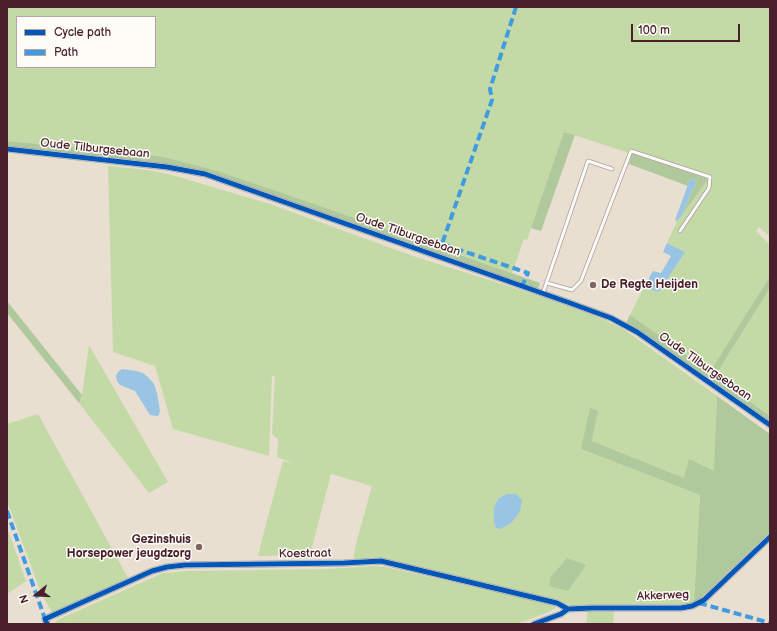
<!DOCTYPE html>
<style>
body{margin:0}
#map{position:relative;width:777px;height:631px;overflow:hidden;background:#e8dfd0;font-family:"Balsamiq Sans",sans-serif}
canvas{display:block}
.frame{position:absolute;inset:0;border:8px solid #4a1f2b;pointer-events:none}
.legend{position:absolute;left:16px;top:16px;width:140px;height:52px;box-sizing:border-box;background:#fdfcf7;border:1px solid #b5a4a5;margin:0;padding:5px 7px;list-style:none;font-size:12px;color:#4a1f2b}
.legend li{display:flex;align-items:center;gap:8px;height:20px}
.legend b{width:20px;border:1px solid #b5a4a5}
.north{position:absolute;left:16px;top:575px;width:40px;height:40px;-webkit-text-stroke:3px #fdfcf7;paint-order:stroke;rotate:252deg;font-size:11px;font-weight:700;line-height:16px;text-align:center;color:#4a1f2b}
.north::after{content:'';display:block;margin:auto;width:14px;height:18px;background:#4a1f2b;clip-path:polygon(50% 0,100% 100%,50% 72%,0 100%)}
.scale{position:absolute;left:631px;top:24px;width:109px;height:18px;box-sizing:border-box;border:2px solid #4a1f2b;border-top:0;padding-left:5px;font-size:12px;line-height:14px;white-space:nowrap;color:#4a1f2b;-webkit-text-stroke:3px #fdfcf7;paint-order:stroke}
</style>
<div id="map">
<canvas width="777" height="631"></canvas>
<div class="frame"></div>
<ul class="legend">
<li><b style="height:5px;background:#0057b8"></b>Cycle path</li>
<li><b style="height:5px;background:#409be1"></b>Path</li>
</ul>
<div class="north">N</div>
<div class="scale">100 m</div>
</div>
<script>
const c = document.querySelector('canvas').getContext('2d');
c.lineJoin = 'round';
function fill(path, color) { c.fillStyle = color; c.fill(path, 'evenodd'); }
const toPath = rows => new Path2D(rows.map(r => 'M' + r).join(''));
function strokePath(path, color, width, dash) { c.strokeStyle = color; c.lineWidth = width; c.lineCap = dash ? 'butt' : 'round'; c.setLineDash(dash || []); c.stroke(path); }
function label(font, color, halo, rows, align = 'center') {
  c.font = font + ' "Balsamiq Sans",sans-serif'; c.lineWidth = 3; c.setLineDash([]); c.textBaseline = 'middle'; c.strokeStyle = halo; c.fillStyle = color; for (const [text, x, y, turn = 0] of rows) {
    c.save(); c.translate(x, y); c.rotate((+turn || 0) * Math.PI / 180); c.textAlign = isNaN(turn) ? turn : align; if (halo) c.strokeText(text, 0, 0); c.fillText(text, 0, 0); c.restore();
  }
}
fill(toPath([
 [7,7,770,7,770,237,759,227,756,231,770,245,770,276,710,373,630,315,644,287,659,292,685,252,667,243,677,221,708,179,565,132,527,240,524,239,512,273,329,209,217,172,168,158,146,154,7,141],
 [17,17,155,17,155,67,17,67],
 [108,166,148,170,172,175,270,204,416,257,537,295,593,315,622,328,717,396,715,472,684,478,592,441,598,411,581,449,700,495,694,602,687,604,571,605,564,603,557,599,506,590,387,560,353,561,356,544,372,486,331,474,310,555,258,556,266,524,283,461,295,464,277,457,278,440,272,434,275,376,272,376,269,456,173,429,155,366,113,352],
 [770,288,770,416,715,376],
 [89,345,168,482,149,493,79,403,82,395],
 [38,414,128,578,53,614,41,593,7,501,7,424],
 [7,527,26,581,7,594],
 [375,566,386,567,555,605,556,608,546,613,517,624,54,624,57,620,163,573,186,571,327,569],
 [588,611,614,611,613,624,586,624]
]), '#c3daa7');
fill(toPath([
 [564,132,575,135,541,231,531,228],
 [7,141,146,154,168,158,217,171,329,209,540,283,538,289,208,173,7,148],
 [632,153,708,179,682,215,696,181,690,179,688,186,629,164],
 [770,276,770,288,715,376,770,416,770,423,626,323,630,315,633,317,710,372],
 [7,301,82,395,79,403,7,313],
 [717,396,770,434,770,532,700,599,694,602,700,495,581,449,590,408,598,411,592,441,684,478,689,459,714,471],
 [567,558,586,565,568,591,549,586,551,577]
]), '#b0c99c');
fill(toPath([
 [690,179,696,181,682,215,677,221,675,220],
 [667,243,685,252,659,292,644,287,653,271,661,273,671,256,663,252],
 [122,369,136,371,143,373,149,378,154,384,157,393,160,411,159,415,157,416,150,415,135,391,120,385,117,381,116,376,118,372],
 [507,494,516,494,522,500,520,512,511,523,500,529,496,528,494,521,494,508,498,499]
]), '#9ac4e4');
const service = toPath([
 [547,283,572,290,581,281,631,151,710,177,709,188,680,231],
 [543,293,588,161,612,169]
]);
const minor = toPath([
 [7,149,167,167,205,174,570,303,611,318,637,332,770,425],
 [47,624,45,619,152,571,167,567,185,565,344,563,381,561,557,603,568,609],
 [534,624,561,614,568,609,592,608,681,608,692,606,704,600,770,537]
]);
strokePath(service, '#aba09a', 4.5);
strokePath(minor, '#aba09a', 7);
strokePath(service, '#fcfaf8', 3);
strokePath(minor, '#fcfaf8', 5.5);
strokePath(toPath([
 [516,7,490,89,492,100,442,244,528,273,522,286],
 [7,511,45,619],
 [699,603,770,623]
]), '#409be1', 4, [8, 4]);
strokePath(toPath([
 [7,149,167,167,205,174,570,303,611,318,637,332,770,425],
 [47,624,45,619,152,571,167,567,185,565,344,563,381,561,557,603,568,609],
 [534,624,561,614,568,609,592,608,681,608,692,606,704,600,770,537]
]), '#0057b8', 5);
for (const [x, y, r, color] of [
 [593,285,4,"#816265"],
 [199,547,4,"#816265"]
]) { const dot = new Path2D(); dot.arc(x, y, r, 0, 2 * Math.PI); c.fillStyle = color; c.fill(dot); strokePath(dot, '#fdfcf7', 1.5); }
label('12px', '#4a1f2b', '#fdfcf7', [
 ["Oude Tilburgsebaan",95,149,6],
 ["Oude Tilburgsebaan",408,235,19],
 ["Oude Tilburgsebaan",705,367,35],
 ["Koestraat",305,554,-1],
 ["Akkerweg",663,596,-2]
]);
label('bold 12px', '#4a1f2b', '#fdfcf7', [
 ["De Regte Heijden",601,285],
 ["Gezinshuis",191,540,"right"],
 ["Horsepower jeugdzorg",191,554,"right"]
], 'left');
</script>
